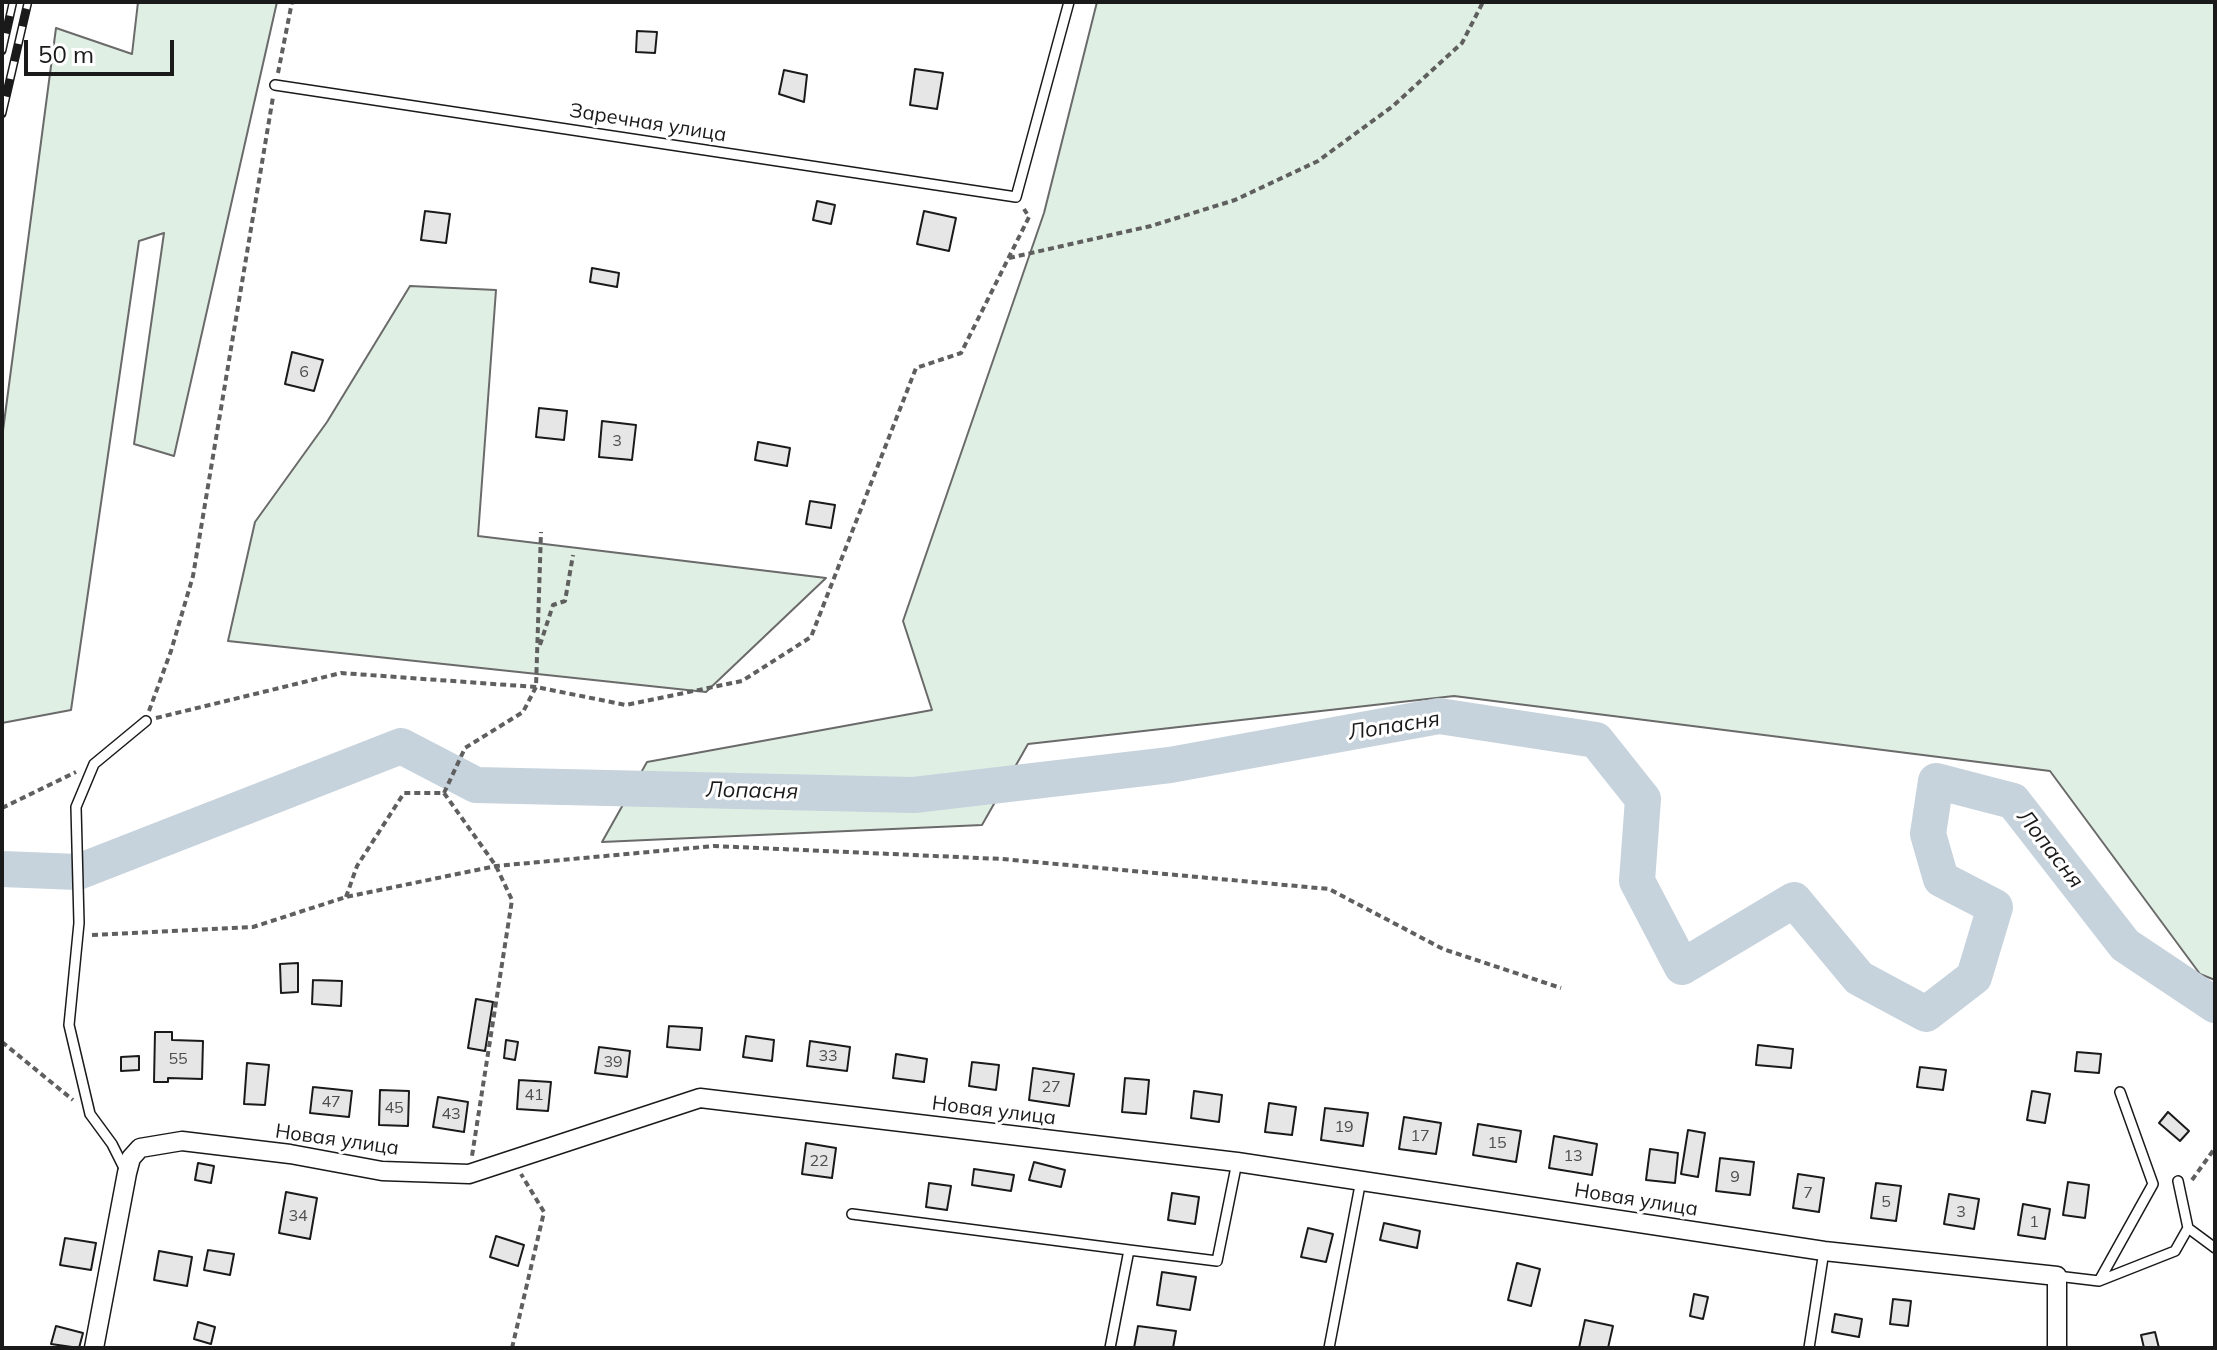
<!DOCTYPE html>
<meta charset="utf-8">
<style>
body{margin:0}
#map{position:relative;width:2217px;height:1350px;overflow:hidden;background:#fff;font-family:Mulish,sans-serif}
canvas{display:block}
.frame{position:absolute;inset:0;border:4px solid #1a1a1a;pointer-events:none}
.scale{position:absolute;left:24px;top:40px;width:150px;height:36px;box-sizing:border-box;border:4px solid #1a1a1a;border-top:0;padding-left:10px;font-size:24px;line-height:28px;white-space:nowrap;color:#1a1a1a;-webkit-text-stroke:6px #fff;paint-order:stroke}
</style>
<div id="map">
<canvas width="2217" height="1350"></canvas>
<div class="frame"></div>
<div class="scale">50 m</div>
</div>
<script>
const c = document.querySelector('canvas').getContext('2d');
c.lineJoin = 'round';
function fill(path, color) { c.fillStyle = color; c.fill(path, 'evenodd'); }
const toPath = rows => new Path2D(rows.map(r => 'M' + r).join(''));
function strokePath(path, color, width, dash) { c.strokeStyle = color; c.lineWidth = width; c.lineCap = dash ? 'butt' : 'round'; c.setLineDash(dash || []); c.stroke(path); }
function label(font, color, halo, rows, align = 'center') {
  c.font = font + ' Mulish,sans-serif'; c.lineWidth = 6; c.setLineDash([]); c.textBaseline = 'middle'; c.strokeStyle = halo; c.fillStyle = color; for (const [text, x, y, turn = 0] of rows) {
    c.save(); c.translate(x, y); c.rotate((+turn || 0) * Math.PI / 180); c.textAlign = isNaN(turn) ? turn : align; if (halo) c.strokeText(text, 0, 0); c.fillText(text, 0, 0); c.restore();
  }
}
const green = toPath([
 [138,2,277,2,174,456,134,444,164,233,139,241,71,710,2,723,2,438,56,28,132,54,138,2],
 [1097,2,2215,2,2215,980,2200,974,2050,771,1454,696,1028,744,982,825,602,842,647,762,932,710,903,621,1044,213,1097,2],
 [410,286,496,290,478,536,826,578,706,692,228,641,255,522,327,422,410,286]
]);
fill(green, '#e0efe3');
strokePath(green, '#6a6a6a', 2);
strokePath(toPath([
 [2,869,78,872,401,746,476,785,914,795,1170,765,1439,716,1596,740,1643,799,1637,881,1682,967,1794,900,1859,978,1926,1014,1974,977,1995,907,1941,879,1928,834,1936,781,2013,801,2125,945,2215,1005]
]), '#c6d2dc', 36);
const building = toPath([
 [637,31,657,32,655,53,636,52,637,31],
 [915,69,943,73,937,109,910,105,915,69],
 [784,70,807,75,804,102,779,94,784,70],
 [817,201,835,205,831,224,813,220,817,201],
 [425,211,450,214,446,243,421,240,425,211],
 [924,211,956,218,949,251,917,244,924,211],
 [592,268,619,273,617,287,590,282,592,268],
 [292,352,323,360,314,391,285,384,292,352],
 [539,408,567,411,564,440,536,437,539,408],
 [602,421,636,425,632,460,599,457,602,421],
 [758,442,790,448,787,466,755,460,758,442],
 [810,501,835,505,831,528,806,524,810,501],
 [298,963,298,992,281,993,280,964,298,963],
 [313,980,342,981,341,1006,312,1004,313,980],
 [476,999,493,1002,485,1051,468,1048,476,999],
 [669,1026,702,1028,700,1050,667,1047,669,1026],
 [155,1032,172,1032,172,1040,203,1041,202,1079,168,1078,168,1082,154,1082,155,1032],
 [746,1036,774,1040,772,1061,743,1057,746,1036],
 [506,1040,518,1042,515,1060,504,1058,506,1040],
 [810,1041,850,1047,847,1071,807,1066,810,1041],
 [1758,1045,1793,1049,1791,1068,1756,1065,1758,1045],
 [599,1047,630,1051,627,1077,595,1073,599,1047],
 [2077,1052,2101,1054,2099,1073,2075,1071,2077,1052],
 [896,1054,927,1059,924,1082,893,1078,896,1054],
 [139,1056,139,1070,121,1071,121,1057,139,1056],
 [972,1062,999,1065,996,1090,969,1086,972,1062],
 [247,1063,269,1065,265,1105,244,1104,247,1063],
 [1920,1067,1946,1070,1943,1090,1917,1087,1920,1067],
 [1033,1068,1074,1074,1069,1106,1029,1100,1033,1068],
 [1125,1078,1149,1080,1146,1114,1122,1112,1125,1078],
 [519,1080,551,1082,548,1111,517,1109,519,1080],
 [313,1087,352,1091,349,1117,310,1113,313,1087],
 [380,1090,409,1091,408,1126,379,1125,380,1090],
 [1194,1091,1222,1095,1219,1122,1191,1118,1194,1091],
 [2032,1091,2050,1094,2045,1123,2027,1120,2032,1091],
 [438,1097,468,1102,464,1132,433,1127,438,1097],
 [1269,1103,1296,1107,1292,1135,1265,1132,1269,1103],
 [1325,1108,1368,1113,1363,1146,1321,1140,1325,1108],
 [2168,1112,2189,1131,2180,1141,2159,1123,2168,1112],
 [1404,1117,1441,1123,1436,1154,1399,1149,1404,1117],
 [1478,1124,1521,1131,1516,1162,1473,1155,1478,1124],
 [1688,1130,1705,1133,1698,1177,1681,1174,1688,1130],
 [1554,1136,1597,1144,1592,1175,1549,1168,1554,1136],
 [806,1143,836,1148,832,1178,802,1174,806,1143],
 [1650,1149,1678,1153,1675,1183,1646,1180,1650,1149],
 [1720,1158,1754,1162,1750,1195,1716,1191,1720,1158],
 [1034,1162,1065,1170,1061,1187,1029,1180,1034,1162],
 [198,1163,214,1166,211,1183,195,1180,198,1163],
 [974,1169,1014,1175,1011,1191,972,1185,974,1169],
 [1798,1174,1824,1178,1819,1212,1793,1208,1798,1174],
 [2068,1182,2089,1185,2085,1218,2063,1215,2068,1182],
 [929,1183,951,1186,947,1210,926,1207,929,1183],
 [1876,1183,1901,1186,1896,1221,1871,1218,1876,1183],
 [286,1192,317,1198,310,1239,279,1233,286,1192],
 [1172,1193,1199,1197,1195,1224,1168,1220,1172,1193],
 [1949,1194,1979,1199,1974,1229,1944,1224,1949,1194],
 [2023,1204,2050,1209,2045,1239,2018,1235,2023,1204],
 [1384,1223,1420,1231,1417,1248,1380,1240,1384,1223],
 [1308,1228,1333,1234,1326,1262,1301,1257,1308,1228],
 [496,1236,524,1245,518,1266,490,1257,496,1236],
 [65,1238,96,1243,91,1270,60,1265,65,1238],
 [208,1250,234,1254,230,1275,204,1270,208,1250],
 [159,1251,192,1257,187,1286,154,1280,159,1251],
 [1517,1263,1540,1269,1531,1306,1508,1300,1517,1263],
 [1162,1272,1196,1277,1190,1310,1157,1305,1162,1272],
 [1694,1294,1708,1297,1703,1319,1690,1316,1694,1294],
 [1893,1299,1911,1301,1908,1326,1890,1324,1893,1299],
 [1835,1314,1862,1319,1859,1337,1832,1332,1835,1314],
 [1585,1320,1613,1326,1608,1348,1579,1348,1585,1320],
 [198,1322,215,1327,211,1344,194,1339,198,1322],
 [56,1326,83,1333,79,1348,51,1344,56,1326],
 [1138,1326,1176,1331,1173,1348,1134,1348,1138,1326],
 [2155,1332,2159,1348,2144,1348,2141,1335,2155,1332]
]);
fill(building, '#e6e6e6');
strokePath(building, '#1a1a1a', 2);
const lane = toPath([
 [275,85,1016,197,1069,2],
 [125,1170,112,1144,90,1114,69,1025,79,923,76,807,94,764,146,721],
 [2178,1181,2188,1228],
 [852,1214,1129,1250],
 [2057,1276,2099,1281,2175,1251,2188,1228,2215,1248],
 [2099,1281,2153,1184,2120,1092],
 [1110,1348,1129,1250,1217,1261,1237,1162],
 [1329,1348,1361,1180],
 [1809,1348,1824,1251]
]);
const street = toPath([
 [94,1348,127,1173,131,1158,140,1148,182,1141,290,1154,382,1171,469,1174,700,1098,1237,1162,1824,1251,2057,1276,2057,1348]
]);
strokePath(lane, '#1a1a1a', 12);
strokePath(street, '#1a1a1a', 21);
strokePath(toPath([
 [278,73,292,2],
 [1009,258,1151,226,1235,200,1318,161,1393,106,1462,43,1483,2],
 [540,645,553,605,565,601,573,555],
 [149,711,171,651,193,576,273,97],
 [156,718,341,673,536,687,626,705,742,681,811,637,916,368,961,353,1029,217,1024,209],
 [444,793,496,866,512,900,472,1156],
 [444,793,465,748,523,712,536,687,541,532],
 [2,808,76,772],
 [346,897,357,866,404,793,444,793],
 [92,935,253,927,346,897,496,866,714,846,1002,859,1329,889,1443,949,1561,988],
 [2,1042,73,1100],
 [2192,1180,2215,1148],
 [512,1348,544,1212,521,1174]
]), '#5f5f5f', 4, [6, 4]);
strokePath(lane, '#fff', 9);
strokePath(street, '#fff', 18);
const rail = toPath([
 [2,51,13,2],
 [2,114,28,2]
]);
strokePath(rail, '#1a1a1a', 9);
strokePath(rail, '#fff', 6, [18]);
label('16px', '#4d4d4d', null, [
 ["6",304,372],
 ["3",617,441],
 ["33",828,1056],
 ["55",178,1059],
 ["39",613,1062],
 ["27",1051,1087],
 ["41",534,1095],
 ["47",331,1102],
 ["45",394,1108],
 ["43",451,1114],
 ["19",1344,1127],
 ["17",1420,1136],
 ["15",1497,1143],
 ["13",1573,1156],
 ["22",819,1161],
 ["9",1735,1177],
 ["7",1808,1193],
 ["5",1886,1202],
 ["3",1961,1212],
 ["34",298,1216],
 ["1",2034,1222]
]);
label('20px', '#1a1a1a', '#fff', [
 ["Заречная улица",648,123,9],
 ["Новая улица",994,1111,7],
 ["Новая улица",337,1140,8],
 ["Новая улица",1636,1200,9]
]);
label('italic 22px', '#1a1a1a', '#fff', [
 ["Лопасня",1394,726,-9],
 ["Лопасня",752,791,1],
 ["Лопасня",2050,849,52]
]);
</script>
